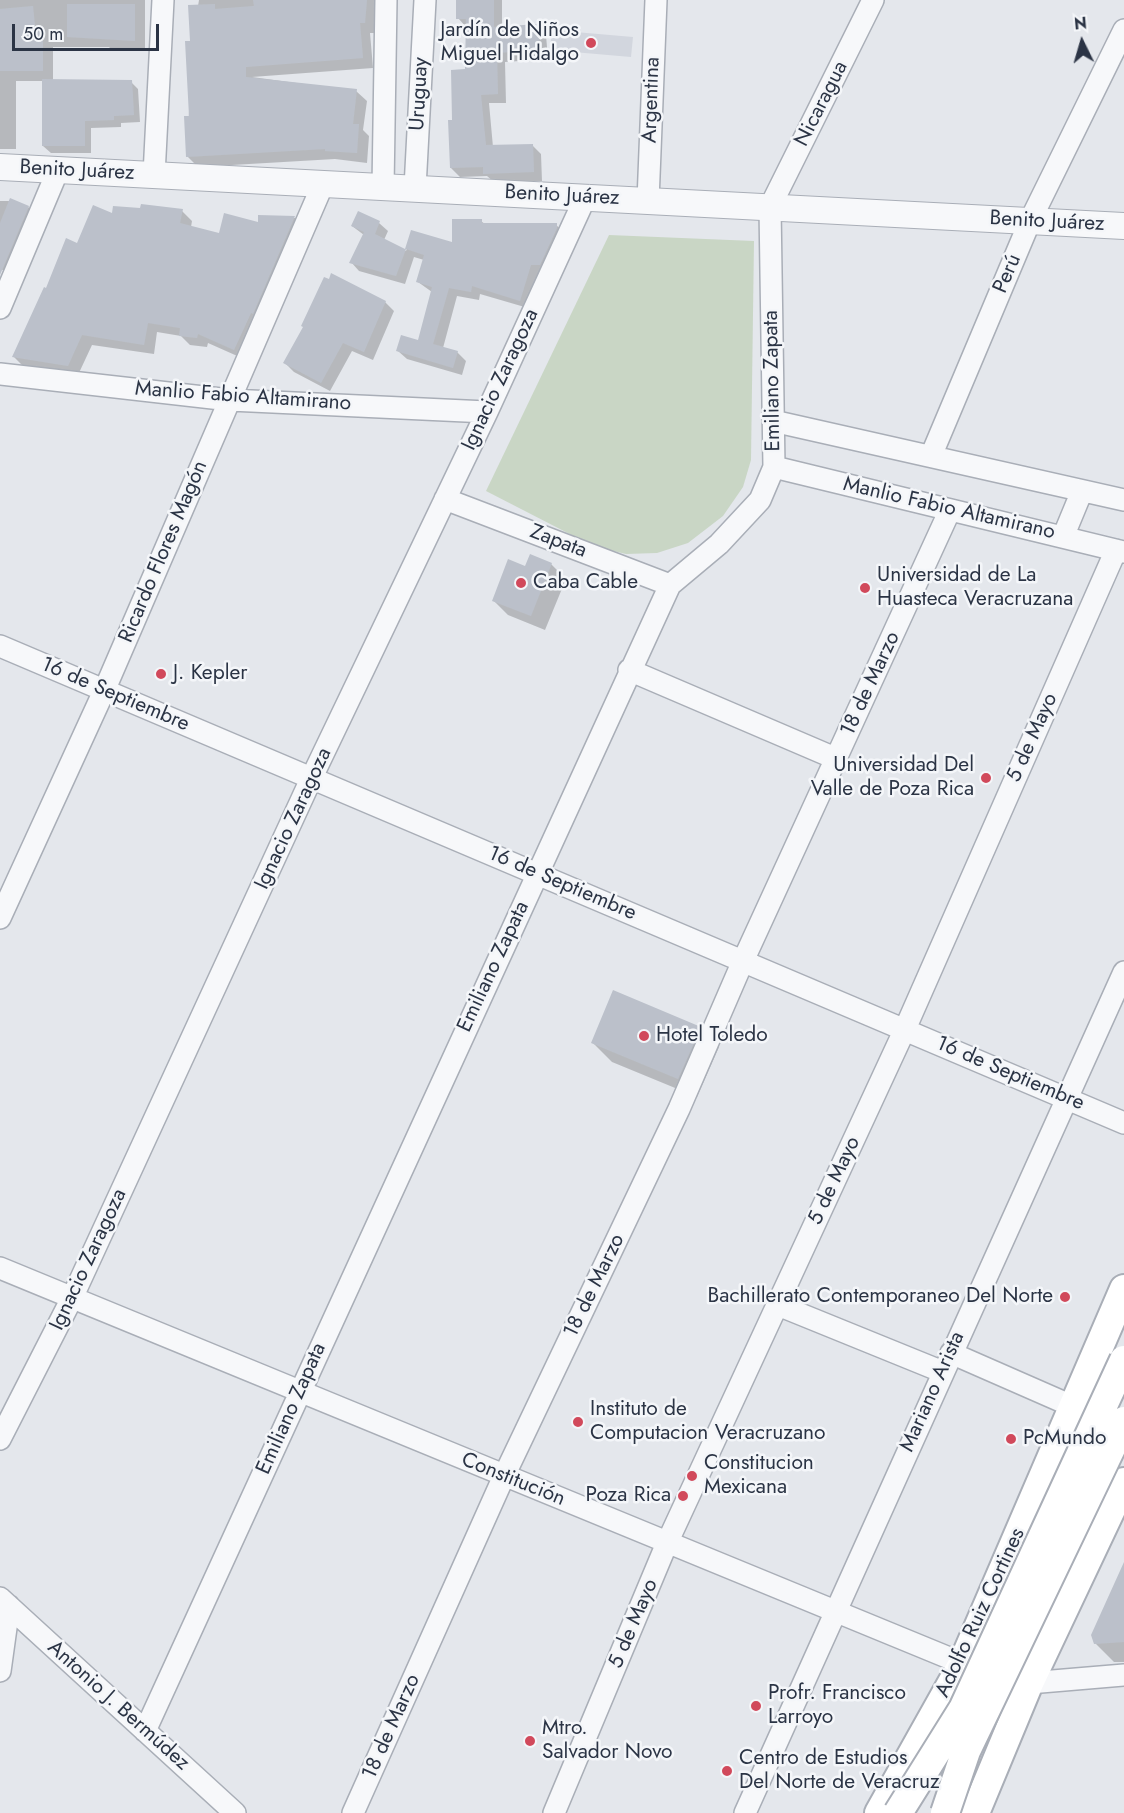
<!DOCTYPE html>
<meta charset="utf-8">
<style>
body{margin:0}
#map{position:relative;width:1124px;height:1813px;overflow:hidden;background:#e4e7ec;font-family:Jost,sans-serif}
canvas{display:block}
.north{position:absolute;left:1052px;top:12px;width:60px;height:60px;-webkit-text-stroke:4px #f4f6f9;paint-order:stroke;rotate:355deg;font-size:16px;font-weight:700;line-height:24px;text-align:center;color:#2b3445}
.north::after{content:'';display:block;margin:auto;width:21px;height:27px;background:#2b3445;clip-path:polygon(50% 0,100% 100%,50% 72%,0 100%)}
.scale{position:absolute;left:12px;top:24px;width:147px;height:27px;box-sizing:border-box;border:3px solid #2b3445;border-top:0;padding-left:8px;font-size:18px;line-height:21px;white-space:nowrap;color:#2b3445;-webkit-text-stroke:4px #f4f6f9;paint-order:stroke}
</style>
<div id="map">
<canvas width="1124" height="1813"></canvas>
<div class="north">N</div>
<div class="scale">50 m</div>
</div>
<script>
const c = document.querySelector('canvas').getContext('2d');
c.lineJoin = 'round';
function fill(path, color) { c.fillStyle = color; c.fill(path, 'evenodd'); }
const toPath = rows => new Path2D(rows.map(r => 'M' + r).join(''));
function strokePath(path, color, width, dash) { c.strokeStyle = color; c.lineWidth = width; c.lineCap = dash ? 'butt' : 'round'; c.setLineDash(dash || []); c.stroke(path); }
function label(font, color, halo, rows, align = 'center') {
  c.font = font + ' Jost,sans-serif'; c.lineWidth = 5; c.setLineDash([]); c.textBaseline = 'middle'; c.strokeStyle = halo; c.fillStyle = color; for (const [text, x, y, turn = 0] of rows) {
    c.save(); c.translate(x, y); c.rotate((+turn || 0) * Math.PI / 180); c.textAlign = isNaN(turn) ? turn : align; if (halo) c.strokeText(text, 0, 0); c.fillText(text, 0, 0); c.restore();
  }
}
fill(toPath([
 [552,30,633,37,631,57,550,50]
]), '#d2d6de');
fill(toPath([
 [609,235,754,241,751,460,743,487,723,516,688,543,657,553,626,554,593,546,486,491]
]), '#c9d6c5');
fill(toPath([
 [0,0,145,0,145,51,113,51,109,47,53,47,53,81,131,82,138,89,140,122,121,123,121,127,91,128,91,153,51,153,43,146,43,81,16,81,16,149,0,149],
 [199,0,377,0,375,33,370,33,373,68,252,77,356,91,367,101,363,130,369,136,367,163,335,159,198,167,187,156,192,42],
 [458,0,502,0,502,28,537,26,546,35,548,59,505,62,506,103,489,103,493,147,532,145,541,154,542,181,494,182,487,176,460,177,451,168,454,122,467,71,467,28,458,18],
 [0,201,13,201,28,207,38,216,13,274,0,269],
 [182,211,192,221,191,227,220,234,259,224,259,217,295,218,304,227,244,359,208,343,207,347,190,345,181,336,157,332,154,354,92,345,78,375,24,367,14,357,47,289,78,245,114,215],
 [481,221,486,225,556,225,565,233,528,308,480,294,479,300,457,296,443,348,457,352,466,361,462,375,407,359,398,351,419,341,432,292,418,282,424,260,414,257,405,284,359,271,351,262,364,235,352,226,379,223,388,231,384,240,406,251,412,232,454,244],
 [385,302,394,311,373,360,352,351,330,391,294,372,285,363],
 [551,564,566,579,545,630,508,615,494,601,526,568],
 [700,1028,719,1047,697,1097,612,1062,593,1043],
 [1124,1566,1124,1662,1114,1662,1095,1643]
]), '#0003');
fill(toPath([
 [253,0,367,0,365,23,360,23,363,58,246,67,246,77,357,89,353,124,359,124,357,153,325,151,325,149,186,157,184,116,189,116,185,41,190,41,188,5,215,4,215,9,254,6],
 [456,0,494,0,494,27,538,24,540,50,497,53,498,94,481,95,486,145,533,144,534,172,483,174,483,167,450,168,448,120,452,120,451,70,465,69,466,19,456,19],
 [67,4,135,4,135,41,67,37],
 [33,6,35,26,43,26,43,71,0,71,0,9],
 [42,79,132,80,134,115,114,116,114,120,85,121,85,146,42,146],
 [10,198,29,206,0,275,0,223],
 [141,204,183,209,180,223,219,233,224,213,258,222,258,215,295,216,253,314,251,313,234,350,198,334,197,338,179,336,180,328,148,323,144,345,82,335,68,366,12,357,44,287,46,288,66,238,77,243,93,205,112,213,113,206,140,208],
 [358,211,380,221,375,234,405,249,411,230,452,242,452,219,482,219,482,223,557,223,557,228,540,265,531,265,520,301,472,286,471,292,449,288,433,344,458,351,453,368,396,351,401,335,418,340,432,287,416,282,424,255,406,249,396,276,349,263,364,232,351,226],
 [331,273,386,301,364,352,343,343,321,383,283,363,303,327,301,326,324,277,329,279],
 [530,554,552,563,531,616,492,601,508,559,525,566],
 [613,990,701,1027,678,1079,591,1043],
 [1124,1562,1124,1642,1094,1644,1091,1635]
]), '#bbc0ca');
const minor = toPath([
 [154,175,163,0],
 [383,187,386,0],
 [415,188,425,0],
 [648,201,656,0],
 [0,308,58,170],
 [0,374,230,400,487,412],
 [773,421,1124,500],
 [931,456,1030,221,1124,30],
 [774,467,1124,552],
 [445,499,670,585],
 [1063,537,1082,491],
 [0,646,1124,1123],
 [629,670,837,759],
 [0,918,104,691,323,184],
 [0,1268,976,1669],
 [778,1305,943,1372],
 [951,1353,1072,1406],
 [0,1439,72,1298,312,777,487,412,585,198],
 [0,1598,235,1813],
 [0,1671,9,1606],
 [1018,1680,1029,1683,1124,1675],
 [145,1731,670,585,719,544,760,500,774,467,770,207,873,0],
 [353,1813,504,1476,679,1109,743,961,950,510],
 [554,1813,667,1543,905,1029,1116,550],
 [745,1813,1124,972]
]);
const tertiary = toPath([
 [0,167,1124,226]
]);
const secondary = toPath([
 [879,1813,962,1665,1124,1289],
 [975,1813,1029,1683,1124,1482]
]);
strokePath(minor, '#a9aeb7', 24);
strokePath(tertiary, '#a9aeb7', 28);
strokePath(secondary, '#a9aeb7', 32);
strokePath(minor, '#f7f8fa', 21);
strokePath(tertiary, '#f7f8fa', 26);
strokePath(secondary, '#fff', 28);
const secondaryBridge = toPath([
 [898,1813,963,1709,1124,1360],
 [945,1813,966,1751,1124,1421]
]);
strokePath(secondaryBridge, '#a9aeb7', 32, []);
strokePath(secondaryBridge, '#fff', 28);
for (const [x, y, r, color] of [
 [591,43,6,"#d1495b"],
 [521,583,6,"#d1495b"],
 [865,588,6,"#d1495b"],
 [161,674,6,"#d1495b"],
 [986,778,6,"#d1495b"],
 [644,1036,6,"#d1495b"],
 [1065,1297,6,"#d1495b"],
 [578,1422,6,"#d1495b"],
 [1011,1439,6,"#d1495b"],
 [692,1476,6,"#d1495b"],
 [683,1496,6,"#d1495b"],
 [756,1706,6,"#d1495b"],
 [530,1741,6,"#d1495b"],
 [727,1771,6,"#d1495b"]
]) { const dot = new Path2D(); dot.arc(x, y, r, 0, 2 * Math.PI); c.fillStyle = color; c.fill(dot); strokePath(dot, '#f4f6f9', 2); }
label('21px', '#2b3445', '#f4f6f9', [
 ["Jardín de Niños",579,31,"right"],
 ["Miguel Hidalgo",579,55,"right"],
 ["Universidad de La",877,576],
 ["Huasteca Veracruzana",877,600],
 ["Caba Cable",533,583],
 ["J. Kepler",173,674],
 ["Universidad Del",974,766,"right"],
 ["Valle de Poza Rica",974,790,"right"],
 ["Hotel Toledo",656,1036],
 ["Bachillerato Contemporaneo Del Norte",1053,1297,"right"],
 ["Instituto de",590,1410],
 ["Computacion Veracruzano",590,1434],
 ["PcMundo",1023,1439],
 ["Constitucion",704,1464],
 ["Mexicana",704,1488],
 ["Poza Rica",671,1496,"right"],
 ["Profr. Francisco",768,1694],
 ["Larroyo",768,1718],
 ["Mtro.",542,1729],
 ["Salvador Novo",542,1753],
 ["Centro de Estudios",739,1759],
 ["Del Norte de Veracruz",739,1783]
], 'left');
label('21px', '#2b3445', '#f4f6f9', [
 ["Uruguay",420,94,-87],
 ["Argentina",652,100,-88],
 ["Nicaragua",822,104,-63],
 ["Benito Juárez",77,171,3],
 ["Benito Juárez",562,196,3],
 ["Benito Juárez",1047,222,3],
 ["Perú",1008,274,-67],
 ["Ignacio Zaragoza",501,380,-65],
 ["Emiliano Zapata",773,381,-91],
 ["Manlio Fabio Altamirano",243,397,4],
 ["Manlio Fabio Altamirano",949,509,13],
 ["Zapata",558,542,21],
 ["Ricardo Flores Magón",164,552,-67],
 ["18 de Marzo",871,684,-65],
 ["16 de Septiembre",115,695,23],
 ["5 de Mayo",1033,738,-66],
 ["Ignacio Zaragoza",294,819,-65],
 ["16 de Septiembre",562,884,23],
 ["Emiliano Zapata",494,967,-65],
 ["16 de Septiembre",1010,1074,23],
 ["5 de Mayo",835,1181,-65],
 ["Ignacio Zaragoza",89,1260,-65],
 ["18 de Marzo",595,1286,-64],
 ["Mariano Arista",933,1392,-66],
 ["Emiliano Zapata",292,1409,-66],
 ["Constitución",513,1480,22],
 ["Adolfo Ruiz Cortines",981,1613,-65],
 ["5 de Mayo",634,1624,-67],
 ["Antonio J. Bermúdez",118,1706,42],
 ["18 de Marzo",392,1727,-66]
]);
</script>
